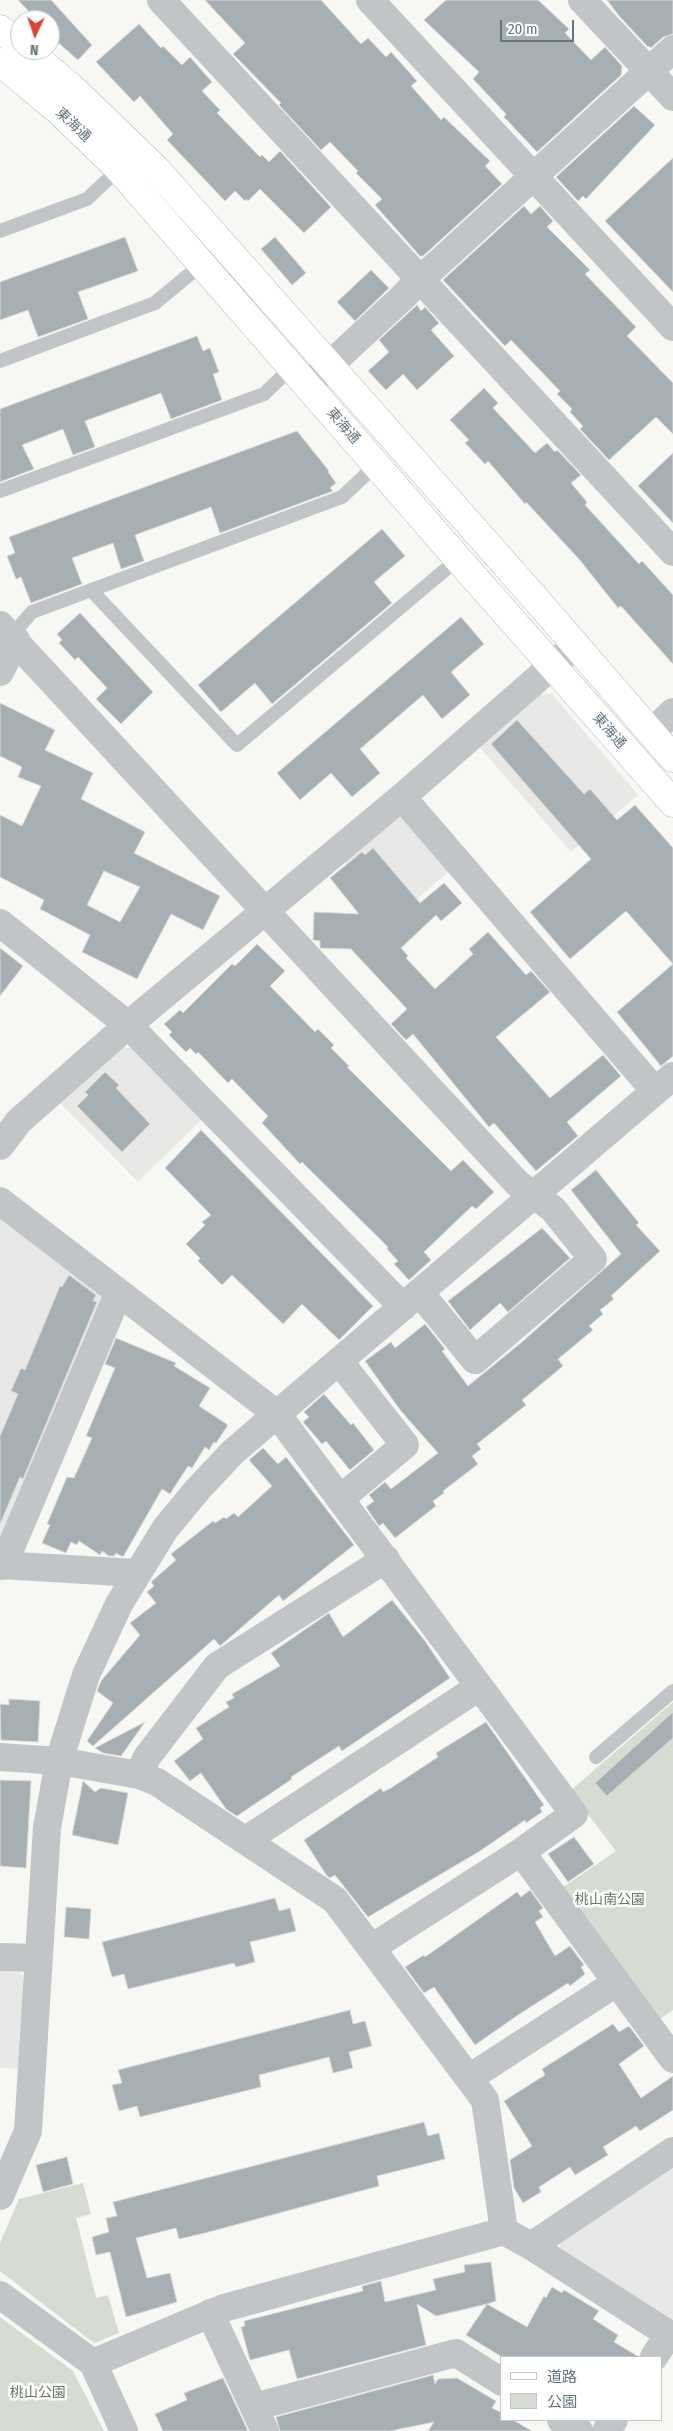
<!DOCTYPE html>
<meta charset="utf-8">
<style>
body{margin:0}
#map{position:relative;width:673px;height:2431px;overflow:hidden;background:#f7f7f4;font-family:"Fira Sans Condensed","Noto Sans JP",sans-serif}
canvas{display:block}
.legend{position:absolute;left:500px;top:2356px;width:162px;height:65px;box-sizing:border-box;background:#fff;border:1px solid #c1c8cb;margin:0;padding:6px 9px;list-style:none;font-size:15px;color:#64757e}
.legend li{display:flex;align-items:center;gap:10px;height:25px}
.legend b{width:25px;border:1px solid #c1c8cb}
.north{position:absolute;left:10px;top:10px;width:50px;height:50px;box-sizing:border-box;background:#fff;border:1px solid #c1c8cb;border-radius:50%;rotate:183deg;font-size:14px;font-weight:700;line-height:20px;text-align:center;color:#64757e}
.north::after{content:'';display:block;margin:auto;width:18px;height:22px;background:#da4531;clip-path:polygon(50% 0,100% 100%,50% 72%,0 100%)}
.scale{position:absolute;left:500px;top:20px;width:74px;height:22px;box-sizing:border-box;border:2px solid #64757e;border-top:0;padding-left:6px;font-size:15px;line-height:18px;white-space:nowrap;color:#64757e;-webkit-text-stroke:4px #fff;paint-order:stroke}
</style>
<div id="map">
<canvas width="673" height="2431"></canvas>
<ul class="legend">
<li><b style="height:6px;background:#fff"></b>道路</li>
<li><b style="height:14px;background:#d7dcd3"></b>公園</li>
</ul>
<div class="north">N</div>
<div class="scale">20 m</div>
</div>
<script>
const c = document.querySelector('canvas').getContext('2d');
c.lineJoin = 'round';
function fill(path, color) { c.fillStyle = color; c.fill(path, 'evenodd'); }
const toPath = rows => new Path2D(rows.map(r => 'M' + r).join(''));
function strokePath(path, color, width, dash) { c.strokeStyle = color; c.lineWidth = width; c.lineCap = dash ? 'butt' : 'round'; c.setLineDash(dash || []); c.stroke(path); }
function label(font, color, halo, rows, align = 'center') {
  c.font = font + ' "Fira Sans Condensed","Noto Sans JP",sans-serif'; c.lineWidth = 5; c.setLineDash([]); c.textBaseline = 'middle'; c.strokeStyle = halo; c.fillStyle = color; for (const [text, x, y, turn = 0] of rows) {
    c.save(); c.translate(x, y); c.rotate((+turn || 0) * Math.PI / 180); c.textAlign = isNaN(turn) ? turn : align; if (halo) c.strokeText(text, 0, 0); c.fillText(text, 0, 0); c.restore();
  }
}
fill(toPath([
 [537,694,552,694,638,795,571,852,477,744],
 [390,817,407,818,452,869,393,919,342,859],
 [119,1047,132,1048,203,1118,138,1182,57,1100],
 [0,1213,101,1292,103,1305,0,1546],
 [0,1971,19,1972,29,1984,23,2069,0,2068],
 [673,2165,673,2325,559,2257,560,2236]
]), '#e8e8e7');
fill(toPath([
 [673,1702,673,2010,658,2020,559,1890,616,1851,570,1791],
 [83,2183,91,2214,76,2218,96,2298,108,2295,119,2333,94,2343,0,2271,0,2243,19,2199],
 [0,2317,73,2371,104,2431,0,2431]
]), '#d7dcd3');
const building = toPath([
 [18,0,51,0,92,45,78,60,54,39,50,33,50,20,37,20,18,0],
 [205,0,321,0,361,44,368,38,386,57,391,52,417,81,411,86,441,120,444,117,490,161,485,166,502,184,423,256,420,256,375,205,382,199,356,173,358,171,330,142,321,150,279,105,281,103,233,54,245,43,205,0],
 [446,0,538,0,569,29,565,33,591,60,605,47,622,66,621,75,537,152,504,117,506,114,473,79,479,72,424,20,446,0],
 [607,0,673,0,673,34,663,37,651,48,649,46,648,47,620,17,607,0],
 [139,24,161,48,163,46,182,65,190,57,212,82,202,91,220,110,217,113,260,157,262,155,269,162,280,151,331,207,304,233,260,189,248,201,246,199,245,201,235,191,225,201,167,140,173,134,140,96,134,102,96,62,139,24],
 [634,106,655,125,586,199,583,196,578,201,556,177,634,106],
 [673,158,673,292,605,221,673,158],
 [524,206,531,214,540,206,553,221,547,227,590,270,585,274,636,327,627,336,673,383,673,434,656,417,609,460,580,429,583,426,570,412,572,409,557,394,560,391,511,340,505,346,443,280,524,206],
 [125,237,138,271,78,292,88,319,38,337,28,310,0,320,0,282,125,237],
 [275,237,306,273,292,285,261,249,275,237],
 [371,270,389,288,355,321,337,302,371,270],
 [417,305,421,311,425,307,439,323,431,330,454,356,417,390,403,374,386,390,368,371,389,352,379,340,417,305],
 [197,336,203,351,210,348,219,372,213,374,222,400,171,419,161,393,85,421,95,447,73,455,63,429,22,445,34,469,0,482,0,409,197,336],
 [484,388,498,403,493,408,535,453,547,443,555,452,557,450,581,475,571,483,587,502,585,505,639,564,642,561,673,595,673,664,621,606,618,608,579,559,526,502,525,504,488,461,485,464,465,443,469,440,450,420,484,388],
 [297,431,329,471,328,472,336,483,330,488,333,491,220,533,211,507,135,535,144,561,121,569,113,543,72,558,82,584,31,603,21,577,16,579,7,556,15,553,9,537,297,431],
 [673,453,673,523,638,486,673,453],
 [382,529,405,556,374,582,392,603,272,704,255,683,221,712,198,685,382,529],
 [80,613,153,692,121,724,96,699,107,688,78,657,75,660,59,643,62,640,57,634,80,613],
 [461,617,484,644,451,672,470,695,442,719,423,695,360,749,380,773,352,797,331,773,300,800,277,773,461,617],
 [0,703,55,730,45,750,93,773,81,799,145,832,134,853,220,896,203,930,171,914,137,979,82,952,90,935,40,909,44,900,0,877,0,815,22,826,41,786,18,777,22,767,0,756,0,703],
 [104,871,140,887,120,922,87,905,104,871],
 [517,720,584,794,590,789,617,820,635,805,673,848,673,964,626,911,570,959,530,912,591,859,491,744,517,720],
 [373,848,420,903,444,883,462,903,441,921,436,915,401,948,408,956,406,958,435,989,473,954,469,949,488,932,526,975,531,971,550,992,496,1037,550,1098,603,1055,621,1076,567,1122,578,1136,536,1171,494,1123,489,1127,413,1034,406,1040,391,1024,407,1009,351,949,320,948,320,941,313,940,314,912,359,914,330,878,362,852,365,855,373,848],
 [257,944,285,971,270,986,315,1032,318,1029,334,1045,331,1048,349,1066,347,1067,451,1171,463,1160,494,1192,476,1209,472,1206,424,1252,431,1260,409,1280,394,1264,398,1261,387,1249,388,1247,302,1162,300,1164,262,1123,268,1116,232,1079,228,1083,198,1052,196,1054,190,1048,186,1052,169,1035,172,1032,164,1024,180,1010,183,1013,232,964,235,966,257,944],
 [0,948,23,966,0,996,0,948],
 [673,964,673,1056,661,1066,617,1012,673,964],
 [105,1072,119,1085,116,1088,150,1124,122,1152,77,1106,88,1095,85,1092,105,1072],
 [201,1130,373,1306,339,1340,302,1304,283,1324,232,1275,222,1285,198,1261,200,1258,186,1244,205,1225,202,1222,211,1215,165,1168,201,1130],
 [596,1170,639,1223,636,1225,660,1251,611,1296,614,1299,600,1310,603,1314,589,1326,593,1330,558,1359,563,1366,522,1400,526,1405,477,1444,481,1449,472,1456,478,1464,443,1491,444,1493,433,1501,436,1506,395,1538,383,1523,379,1526,366,1507,374,1501,369,1495,385,1482,391,1489,438,1453,401,1411,365,1361,391,1342,395,1348,425,1324,445,1349,442,1351,468,1386,522,1342,621,1254,571,1190,596,1170],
 [542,1228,570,1258,508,1312,500,1303,470,1330,448,1301,542,1228],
 [69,1275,96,1295,93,1301,97,1302,23,1479,20,1477,0,1524,0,1436,18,1394,11,1391,21,1368,25,1370,60,1286,62,1287,69,1275],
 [116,1338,176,1363,174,1366,210,1388,199,1406,228,1425,216,1443,214,1442,209,1450,205,1447,192,1468,188,1466,170,1494,162,1489,123,1557,116,1553,114,1556,109,1556,102,1551,100,1555,79,1541,77,1545,71,1542,66,1553,42,1543,50,1525,47,1524,67,1477,74,1478,92,1438,86,1436,115,1368,105,1364,116,1338],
 [324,1394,351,1425,353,1423,374,1450,350,1470,326,1441,322,1444,303,1422,309,1417,304,1412,324,1394],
 [263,1448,278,1464,286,1457,354,1545,283,1601,279,1595,220,1646,214,1639,93,1746,87,1741,113,1703,97,1691,101,1681,140,1635,130,1623,156,1603,147,1592,154,1586,151,1582,176,1560,171,1554,213,1521,215,1523,224,1517,226,1519,234,1513,238,1517,272,1486,249,1460,263,1448],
 [392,1600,425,1641,450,1678,342,1751,339,1746,291,1777,292,1779,237,1816,226,1809,201,1773,190,1781,174,1761,203,1739,196,1728,229,1707,226,1702,234,1698,232,1694,280,1666,271,1653,329,1613,343,1637,392,1600],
 [9,1699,40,1701,38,1742,1,1740,0,1704,9,1705,9,1699],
 [673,1712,673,1738,607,1796,595,1783,673,1712],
 [145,1722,121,1756,103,1753,95,1748,145,1722],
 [486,1722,544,1805,540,1808,542,1812,526,1823,525,1820,480,1851,368,1917,335,1875,330,1878,327,1876,304,1840,381,1788,383,1792,391,1788,438,1757,436,1753,486,1722],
 [0,1780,31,1781,26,1868,0,1866,0,1780],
 [83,1781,95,1792,101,1788,128,1793,118,1845,72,1835,83,1781],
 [574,1837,594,1864,568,1882,548,1854,574,1837],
 [530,1890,543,1908,539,1911,543,1917,535,1922,555,1956,570,1946,584,1965,581,1967,585,1974,570,1986,568,1983,518,2015,475,2045,434,1987,424,1993,405,1967,424,1955,425,1957,517,1892,521,1897,530,1890],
 [275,1898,279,1911,290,1908,296,1931,250,1942,255,1962,236,1967,234,1963,128,1989,124,1974,112,1977,102,1942,275,1898],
 [66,1907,91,1909,89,1939,64,1937,66,1907],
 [350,2010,353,2024,365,2021,372,2046,349,2052,353,2068,333,2073,329,2057,259,2075,261,2087,140,2117,137,2106,119,2111,112,2085,122,2083,118,2070,350,2010],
 [613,2024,619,2032,629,2026,644,2046,619,2064,641,2098,673,2076,673,2110,640,2131,636,2126,603,2147,608,2155,575,2175,570,2167,539,2187,541,2192,523,2203,514,2188,510,2160,532,2146,504,2101,545,2075,542,2069,613,2024],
 [424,2122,428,2136,439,2133,445,2159,377,2176,379,2186,205,2233,179,2239,176,2228,136,2238,147,2278,170,2273,177,2302,126,2317,110,2252,96,2255,92,2237,109,2232,106,2218,117,2216,113,2202,424,2122],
 [67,2157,73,2184,43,2192,36,2165,67,2157],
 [491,2262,496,2301,487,2304,527,2327,544,2296,546,2298,552,2287,562,2293,564,2290,599,2311,593,2319,618,2335,614,2342,639,2357,502,2357,466,2335,487,2304,436,2316,417,2304,426,2345,297,2379,289,2350,250,2360,241,2327,245,2326,244,2321,363,2291,362,2286,381,2281,385,2302,436,2290,433,2279,465,2272,464,2265,491,2262],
 [433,2375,435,2384,438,2379,457,2378,496,2401,492,2408,502,2413,502,2420,513,2420,532,2431,428,2431,434,2422,390,2431,280,2431,276,2417,433,2375],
 [223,2378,248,2431,163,2431,155,2414,187,2400,184,2393,223,2378]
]);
fill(building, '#a6afb4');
strokePath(building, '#d9d8d7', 1);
const primary = toPath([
 [0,29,20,45],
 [27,50,73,89,157,170,541,605,673,758],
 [0,62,59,111,119,169,458,559,673,803]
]);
strokePath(primary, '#b2b8bb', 29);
strokePath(toPath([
 [0,231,87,199,119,169],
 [0,361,155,303,202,264],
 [0,491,264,394,291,368],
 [91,590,237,745,458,559],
 [11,636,32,612,342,497,376,465],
 [596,1757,673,1691]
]), '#c1c5c8', 14);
strokePath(toPath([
 [161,0,673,552],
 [370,0,673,327],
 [582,0,673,97],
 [307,386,405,295,419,279,433,268,673,49],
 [0,625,517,1183,553,1209,593,1259,475,1360,420,1293],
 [0,672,16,640],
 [651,733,673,712],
 [402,797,655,1091],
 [0,923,128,1025,403,1307],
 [0,1201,277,1414,574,1814,521,1852,371,1948],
 [339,1361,405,1445,341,1498],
 [0,1565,136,1573],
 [3,1566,118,1294],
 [0,1757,59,1761,47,1828,28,2131,0,2196],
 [139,1775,147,1757,217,1666,386,1559],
 [246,1840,479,1687],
 [521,1852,673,2059],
 [0,1957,38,1958],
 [469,2078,616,1983],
 [504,2231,485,2100,335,1900,157,1782,139,1775,59,1761,86,1675,119,1604,165,1529,198,1489,233,1452,277,1414,673,1076],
 [531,2246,673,2151],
 [0,2295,93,2363,124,2431],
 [210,2313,265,2431],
 [654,2357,669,2334],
 [93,2363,224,2308,504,2231,531,2246,673,2337],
 [254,2407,456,2353,502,2382],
 [561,2420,579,2431],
 [606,2431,614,2420]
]), '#c1c5c8', 28);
strokePath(toPath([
 [0,1146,19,1121,128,1025,402,797,576,645]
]), '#c1c5c8', 28);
strokePath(primary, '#fff', 28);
label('14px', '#64757e', '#fff', [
 ["東海通",73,125,43],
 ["東海通",343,426,49],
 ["東海通",609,731,49]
]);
label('14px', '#687662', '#fff', [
 ["桃山南公園",610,1900],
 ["桃山公園",38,2393]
]);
</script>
